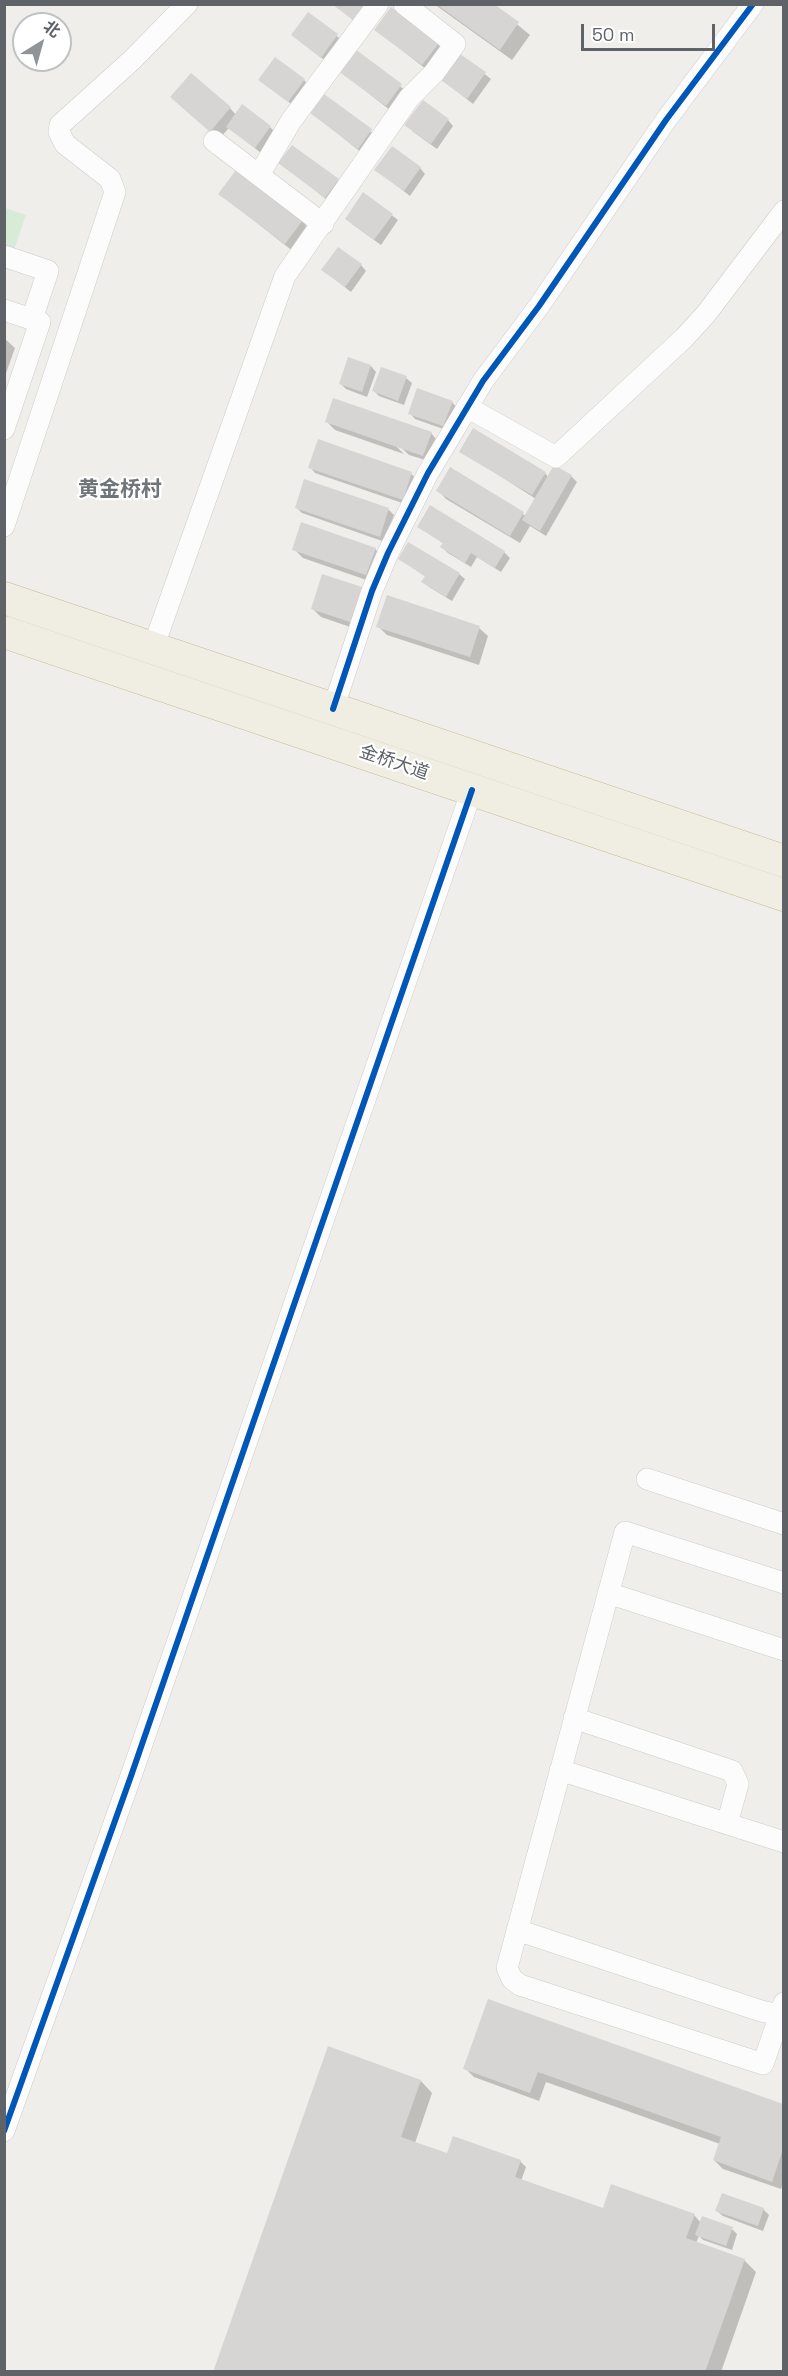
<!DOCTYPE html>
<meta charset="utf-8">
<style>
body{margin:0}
#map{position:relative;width:788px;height:2376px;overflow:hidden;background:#efeeea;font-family:"Space Grotesk","Noto Sans SC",sans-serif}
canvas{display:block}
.frame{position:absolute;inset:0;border:6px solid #5f6368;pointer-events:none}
.north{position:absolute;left:12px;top:12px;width:60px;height:60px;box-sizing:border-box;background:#fff;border:2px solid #bfc1c3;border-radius:50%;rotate:37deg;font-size:16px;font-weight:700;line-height:24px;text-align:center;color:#5f6368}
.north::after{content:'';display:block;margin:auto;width:21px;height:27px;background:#919496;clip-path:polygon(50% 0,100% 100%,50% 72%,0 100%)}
.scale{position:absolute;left:581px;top:24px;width:134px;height:27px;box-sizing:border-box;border:3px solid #5f6368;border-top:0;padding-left:8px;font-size:18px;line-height:21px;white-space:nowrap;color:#5f6368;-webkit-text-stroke:4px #fff;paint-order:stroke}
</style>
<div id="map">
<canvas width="788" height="2376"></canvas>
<div class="frame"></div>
<div class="north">北</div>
<div class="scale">50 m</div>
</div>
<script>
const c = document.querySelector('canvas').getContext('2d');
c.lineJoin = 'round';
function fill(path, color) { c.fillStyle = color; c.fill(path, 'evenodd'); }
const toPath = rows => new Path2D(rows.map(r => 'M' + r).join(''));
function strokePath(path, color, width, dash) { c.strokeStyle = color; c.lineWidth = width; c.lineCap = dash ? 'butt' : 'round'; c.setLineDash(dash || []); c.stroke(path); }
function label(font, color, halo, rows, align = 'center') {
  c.font = font + ' "Space Grotesk","Noto Sans SC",sans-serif'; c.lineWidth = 4.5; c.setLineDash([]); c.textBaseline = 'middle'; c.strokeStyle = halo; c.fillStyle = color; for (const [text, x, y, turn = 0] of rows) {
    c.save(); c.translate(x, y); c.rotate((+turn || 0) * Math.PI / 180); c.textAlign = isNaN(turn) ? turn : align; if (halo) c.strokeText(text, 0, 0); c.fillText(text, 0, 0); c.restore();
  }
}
fill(toPath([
 [5,208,26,215,13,253,5,250]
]), '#d8ebd6');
fill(toPath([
 [434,4,492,4,530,35,512,60],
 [308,14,343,41,327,62,299,40],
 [376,30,438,44,446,53,431,73],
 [355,51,410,94,395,114,340,71],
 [458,54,491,79,473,104,440,78],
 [304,80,309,86,294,106,266,85],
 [325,96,380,139,367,157,312,113],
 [181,106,230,108,236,115,270,127,276,133,261,153,229,128,219,139],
 [448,120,453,126,437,149,412,131],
 [292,147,344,186,331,203,280,163],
 [420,168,425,174,410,196,376,170],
 [220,194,302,221,310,230,294,252],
 [364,194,398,220,381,245,352,224],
 [361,265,366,271,351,292,323,270],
 [4,338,15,348,4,379],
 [371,366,376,372,367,397,346,389,340,383],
 [406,378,412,383,404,405,379,396,374,391],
 [452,402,457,408,449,431,415,419,410,413],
 [327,422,431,433,436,439,429,461,409,455,396,442,394,444,404,454,335,430],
 [461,451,545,473,548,477,571,476,577,482,546,536,530,526,520,543,446,499,438,490,450,470,526,516,536,499],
 [310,467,411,474,417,479,408,505,315,473],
 [305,481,389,510,394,515,385,542,302,513,296,507],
 [419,526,504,552,510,558,501,572,477,557,471,567,448,553,442,547,444,544],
 [294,549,375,549,384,558,375,583,303,558],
 [400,559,459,574,465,579,452,601,429,587,423,582,426,577],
 [323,576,362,631,321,617,312,608],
 [378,626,479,628,488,636,479,665,387,635],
 [489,2001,784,2106,784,2181,781,2189,723,2169,714,2160,720,2144,546,2082,539,2101,474,2077,465,2068],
 [421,2081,432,2093,415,2143,448,2155,520,2161,526,2167,521,2181,604,2210,694,2215,701,2223,732,2229,737,2234,732,2250,703,2240,699,2236,696,2243,744,2260,756,2272,721,2372,215,2372],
 [763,2209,769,2215,763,2231,723,2216,717,2211]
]), '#0003');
fill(toPath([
 [332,4,366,4,354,21],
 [436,4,494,4,519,22,500,50],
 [391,7,439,43,422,65,374,30],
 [308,12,338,34,321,58,291,35],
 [355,49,402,84,386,106,338,71],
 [457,52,486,72,467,99,438,78],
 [275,57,305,79,288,102,258,80],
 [191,73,231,107,210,132,170,97],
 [324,94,372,129,358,149,310,113],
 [423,100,449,119,431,144,404,125],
 [242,104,271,126,255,148,226,127],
 [292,145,339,179,325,198,278,163],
 [392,146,421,167,404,191,374,170],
 [236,170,303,220,285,244,218,194],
 [363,192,393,214,374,240,345,219],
 [338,247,362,264,345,287,321,270],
 [348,357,371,365,362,392,339,384],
 [381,367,407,376,398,401,372,391],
 [417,388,453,401,443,426,408,414],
 [333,398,432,432,423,456,325,422],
 [473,428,546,472,532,495,459,452],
 [318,439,412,472,403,500,308,468],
 [554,465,572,475,540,531,522,520],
 [450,467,524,512,510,536,436,491],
 [304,479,389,508,380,537,295,508],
 [430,505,505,551,495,568,471,553,465,563,440,547,443,543,417,527],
 [301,522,376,548,366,575,292,550],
 [408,542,460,573,446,597,421,582,425,576,398,559],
 [322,574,365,588,353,623,311,609],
 [387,595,480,626,470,657,376,627],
 [488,1999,783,2104,783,2149,772,2182,713,2160,721,2137,538,2072,530,2093,463,2069],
 [328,2046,421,2080,401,2137,447,2153,453,2136,521,2160,515,2177,603,2208,611,2184,695,2214,686,2238,745,2259,705,2372,213,2372],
 [722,2193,764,2208,758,2226,715,2211],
 [702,2216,733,2227,726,2246,695,2235]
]), '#d6d5d3');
const minor = toPath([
 [214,141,323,224],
 [259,175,291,121,378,4],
 [4,256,48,271,32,319],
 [4,310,40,322,4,429],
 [467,407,556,457,684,338,706,314,784,211],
 [4,526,115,192,110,179,65,144,59,132,60,125,132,60,187,4],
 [153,648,285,276,409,98,434,73,455,44,404,4],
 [333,709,372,591,388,553,428,473,483,381,539,306,666,120,753,4],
 [647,1479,784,1524],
 [784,1583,625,1532,507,1968,512,1979,520,1985,763,2064,784,2003],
 [608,1593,784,1650],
 [574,1718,732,1771,738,1784,727,1824],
 [560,1770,784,1842],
 [517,1930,761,2011,784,2016],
 [4,2131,131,1776,472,790]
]);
const highway = toPath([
 [4,598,784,861],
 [4,632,784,895]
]);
strokePath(minor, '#cbcccc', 22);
strokePath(highway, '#c8b996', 33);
strokePath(minor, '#fdfcfc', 21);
strokePath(highway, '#f0ede3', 32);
strokePath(toPath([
 [333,709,372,591,388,553,428,473,483,381,539,306,666,120,753,4],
 [4,2131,131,1776,472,790]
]), '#0057b8', 6);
label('18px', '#5f6368', '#fff', [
 ["金桥大道",394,763,19]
]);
label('bold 21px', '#70757a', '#fff', [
 ["黄金桥村",120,490]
]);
</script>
